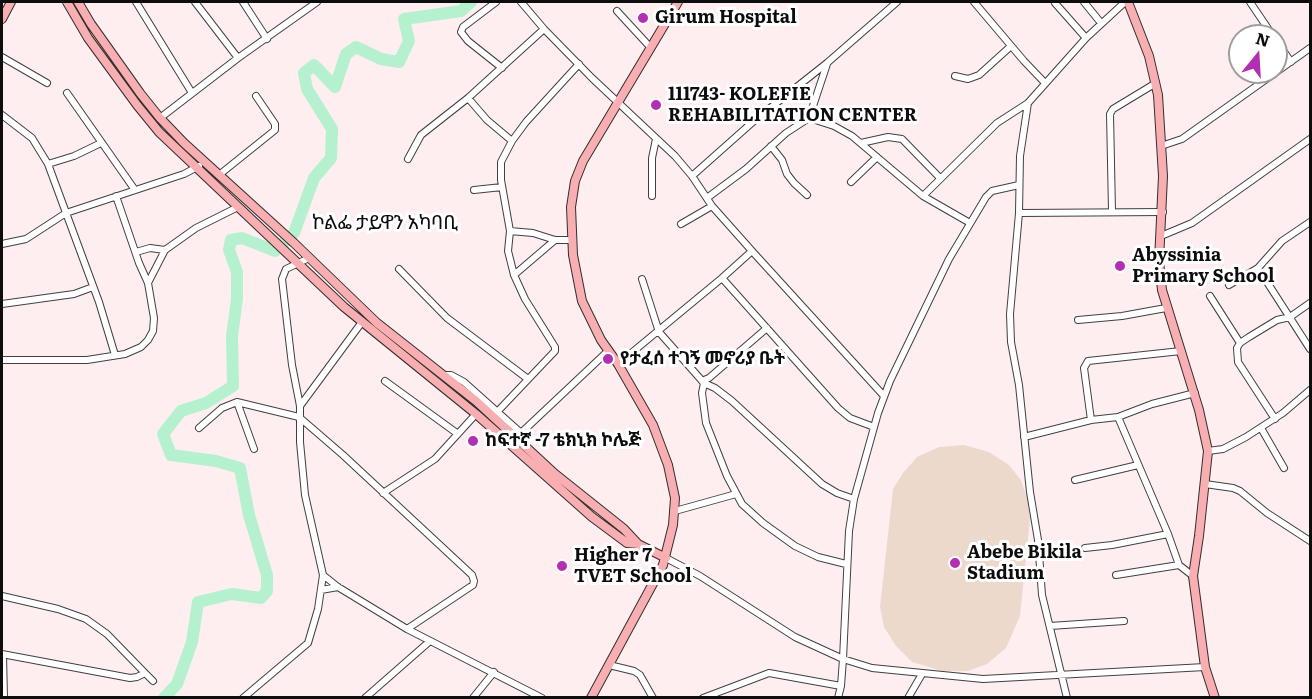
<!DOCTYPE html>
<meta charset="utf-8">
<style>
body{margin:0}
#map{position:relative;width:1312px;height:699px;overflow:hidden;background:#feeef0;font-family:Literata,serif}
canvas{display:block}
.frame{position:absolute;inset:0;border:3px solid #0d0d0d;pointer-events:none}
.north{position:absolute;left:1228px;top:24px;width:60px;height:60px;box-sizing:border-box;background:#fff;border:2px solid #9e9e9e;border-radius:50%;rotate:18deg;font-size:16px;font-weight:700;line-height:24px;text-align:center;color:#0d0d0d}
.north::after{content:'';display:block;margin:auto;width:21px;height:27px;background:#b22fb1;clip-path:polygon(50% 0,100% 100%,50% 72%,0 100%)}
</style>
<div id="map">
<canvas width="1312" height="699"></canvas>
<div class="frame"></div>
<div class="north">N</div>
</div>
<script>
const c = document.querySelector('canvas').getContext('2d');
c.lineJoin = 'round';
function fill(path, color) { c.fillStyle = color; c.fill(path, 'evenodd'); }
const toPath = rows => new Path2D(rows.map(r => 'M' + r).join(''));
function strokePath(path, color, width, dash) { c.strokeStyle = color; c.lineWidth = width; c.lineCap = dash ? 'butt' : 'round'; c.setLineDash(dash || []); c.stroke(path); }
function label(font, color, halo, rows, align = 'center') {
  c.font = font + ' Literata,"Noto Sans Ethiopic",serif'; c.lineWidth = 6; c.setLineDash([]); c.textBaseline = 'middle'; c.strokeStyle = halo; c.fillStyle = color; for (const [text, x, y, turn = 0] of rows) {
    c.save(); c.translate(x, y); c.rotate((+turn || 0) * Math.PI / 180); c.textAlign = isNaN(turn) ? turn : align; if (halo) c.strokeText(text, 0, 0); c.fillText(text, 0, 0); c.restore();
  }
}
fill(toPath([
 [964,445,989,452,1009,465,1021,480,1028,501,1030,519,1020,616,1006,648,987,664,968,671,942,671,912,662,896,646,884,627,880,607,893,489,903,473,917,457,939,447]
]), '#edd9cb');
strokePath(toPath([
 [164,698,177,684,192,642,198,602,232,594,261,598,267,591,267,575,249,515,240,468,216,461,171,455,163,434,181,411,206,403,233,386,232,336,237,299,237,272,229,250,231,240,242,238,275,251,294,233,314,178,331,158,332,129,307,89,304,73,314,65,335,87,346,54,356,47,381,59,399,62,409,41,404,19,461,11,471,2]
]), '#b6f1cf', 12);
const street = toPath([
 [136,2,192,93],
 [195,2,238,58],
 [243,2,267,39],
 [496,2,463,27,461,32,468,41,502,68],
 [521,2,544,29,592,78,675,156,692,176,712,206,752,251,884,396],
 [974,2,1024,61,1045,83],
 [1084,2,1101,23],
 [1250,2,1273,36],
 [1055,3,1086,38],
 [617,11,651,48],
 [1276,40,1291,62],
 [2,57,47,83],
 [955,76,968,79,979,75,1011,46],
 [67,93,135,190],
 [468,98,487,120,512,141],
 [1028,103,1020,156,1019,213,1010,314,1011,342,1019,385,1030,492,1038,540,1042,595,1067,698],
 [2,115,32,138,48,164,99,302,115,355],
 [160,118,238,58,317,2],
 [809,118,834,126,852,136,923,196,970,223],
 [861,143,888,137,902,139,940,178],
 [771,146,782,160,787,174,794,183,807,195],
 [1161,146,1182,139,1310,48],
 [408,159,421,135,468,98,544,29],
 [48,164,74,156,101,143],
 [219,175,275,130,275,124,256,96],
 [692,176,755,120,827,63,897,2],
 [851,182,877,157],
 [474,190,502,187],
 [652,196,652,158,656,139],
 [923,196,997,123,1028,103,1086,38,1125,2],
 [707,198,746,169,786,133,809,118,827,64],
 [1112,211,1110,114,1113,109,1156,83],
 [1019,213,1163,212],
 [681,224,712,206],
 [510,231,533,233,555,240,571,240],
 [1161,236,1192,223,1310,139],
 [2,244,26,239,66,213,184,174,199,166],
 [136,252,150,248,165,250],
 [1258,268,1310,349],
 [399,269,447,318,528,379],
 [514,275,555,240],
 [722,278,838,408,850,418,874,427],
 [642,279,659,332,704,383,715,388,732,401,822,484,837,493,854,499],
 [148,283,165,250,196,228,238,207],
 [1229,285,1258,268,1282,241,1310,222],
 [1210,296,1240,343],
 [2,304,74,294,93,287],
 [1078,320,1122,316,1166,308],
 [2,360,87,360,125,354,141,347,148,340,153,331,154,318,148,283,139,263,116,196],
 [618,364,722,278,752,251],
 [444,375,451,375,464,382,521,433,608,351],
 [385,381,458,434],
 [702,381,709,378,767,328],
 [704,383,702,393,706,423,727,476,742,504,763,523,795,546,818,557,846,564],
 [237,402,254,449],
 [300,406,362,322],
 [498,411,555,351,555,347,525,299,514,275,508,251,510,231,501,180,501,162,512,141,526,122,579,64],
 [1118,417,1168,534,1179,565,1193,576],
 [1275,419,1238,362,1237,348,1240,343,1249,337,1277,320,1290,317,1310,303],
 [1091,420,1084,368,1088,361,1181,351],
 [199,428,222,408,237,402,299,417,343,455,472,575,474,581,473,585,407,629],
 [1261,428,1284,468],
 [1024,437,1091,420,1118,417,1152,404,1195,393],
 [1208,451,1223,449,1246,437,1283,413,1310,390],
 [1075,480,1138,465],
 [1205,484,1233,488,1240,491,1267,513,1310,541],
 [383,493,435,459,476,414],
 [675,511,736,494],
 [1085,548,1112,545,1168,534],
 [666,558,700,576,795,637,843,659,872,668,983,679,1205,667],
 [323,575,338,587,407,629,542,698],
 [1116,575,1179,565],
 [321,590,338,587],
 [2,596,58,609,86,619,107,634,145,673],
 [1050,626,1124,621],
 [2,654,130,678,137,677,145,673,153,681],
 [3,655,4,698],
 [609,665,634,671,640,675,653,698],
 [243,698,308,643,318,609,323,575,305,495,300,442,300,406,292,365,282,279,286,269,309,258],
 [365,698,430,641],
 [473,698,494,672],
 [703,698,769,673,841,686],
 [838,698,841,686,843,659,849,531,854,499,878,413,890,381,949,259,986,197,992,191,1019,185],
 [908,698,922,674]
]);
const secondary = toPath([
 [67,2,88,38,137,105,159,132,344,307,476,414,592,517,627,543,638,544,666,558],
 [78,2,91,24,140,93,160,118,184,143,294,243,377,323,476,401,555,474,624,529,638,544],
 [1128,2,1149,56,1158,95,1163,176,1159,261,1162,290,1199,410,1208,451,1199,536,1193,576,1205,667,1215,698],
 [2,19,11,2],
 [591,698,663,565,673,525,675,498,668,465,653,425,618,364,601,340,582,301,573,255,571,207,575,181,583,161,678,2]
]);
strokePath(street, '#404040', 8);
strokePath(secondary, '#2f2f2f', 10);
strokePath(street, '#fff', 6);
strokePath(secondary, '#f9aeb2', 8);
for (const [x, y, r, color] of [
 [643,18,6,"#b22fb1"],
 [656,105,6,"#b22fb1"],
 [1120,266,6,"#b22fb1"],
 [608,359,6,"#b22fb1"],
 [473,441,6,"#b22fb1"],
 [955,563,6,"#b22fb1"],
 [562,566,6,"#b22fb1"]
]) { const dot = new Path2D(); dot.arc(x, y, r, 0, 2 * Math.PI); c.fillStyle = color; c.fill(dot); strokePath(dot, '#fff', 2); }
label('bold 18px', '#0d0d0d', '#fff', [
 ["Girum Hospital",655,18],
 ["111743- KOLEFIE",668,95],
 ["REHABILITATION CENTER",668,116],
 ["Abyssinia",1132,256],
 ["Primary School",1132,277],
 ["የታፈሰ ተገኝ መኖሪያ ቤት",620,359],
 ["ከፍተኛ -7 ቴክኒክ ኮሌጅ",485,441],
 ["Abebe Bikila",967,553],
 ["Stadium",967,574],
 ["Higher 7",574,556],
 ["TVET School",574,577]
], 'left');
label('20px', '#0d0d0d', '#fff', [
 ["ኮልፌ ታይዋን አካባቢ",385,223]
]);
</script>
